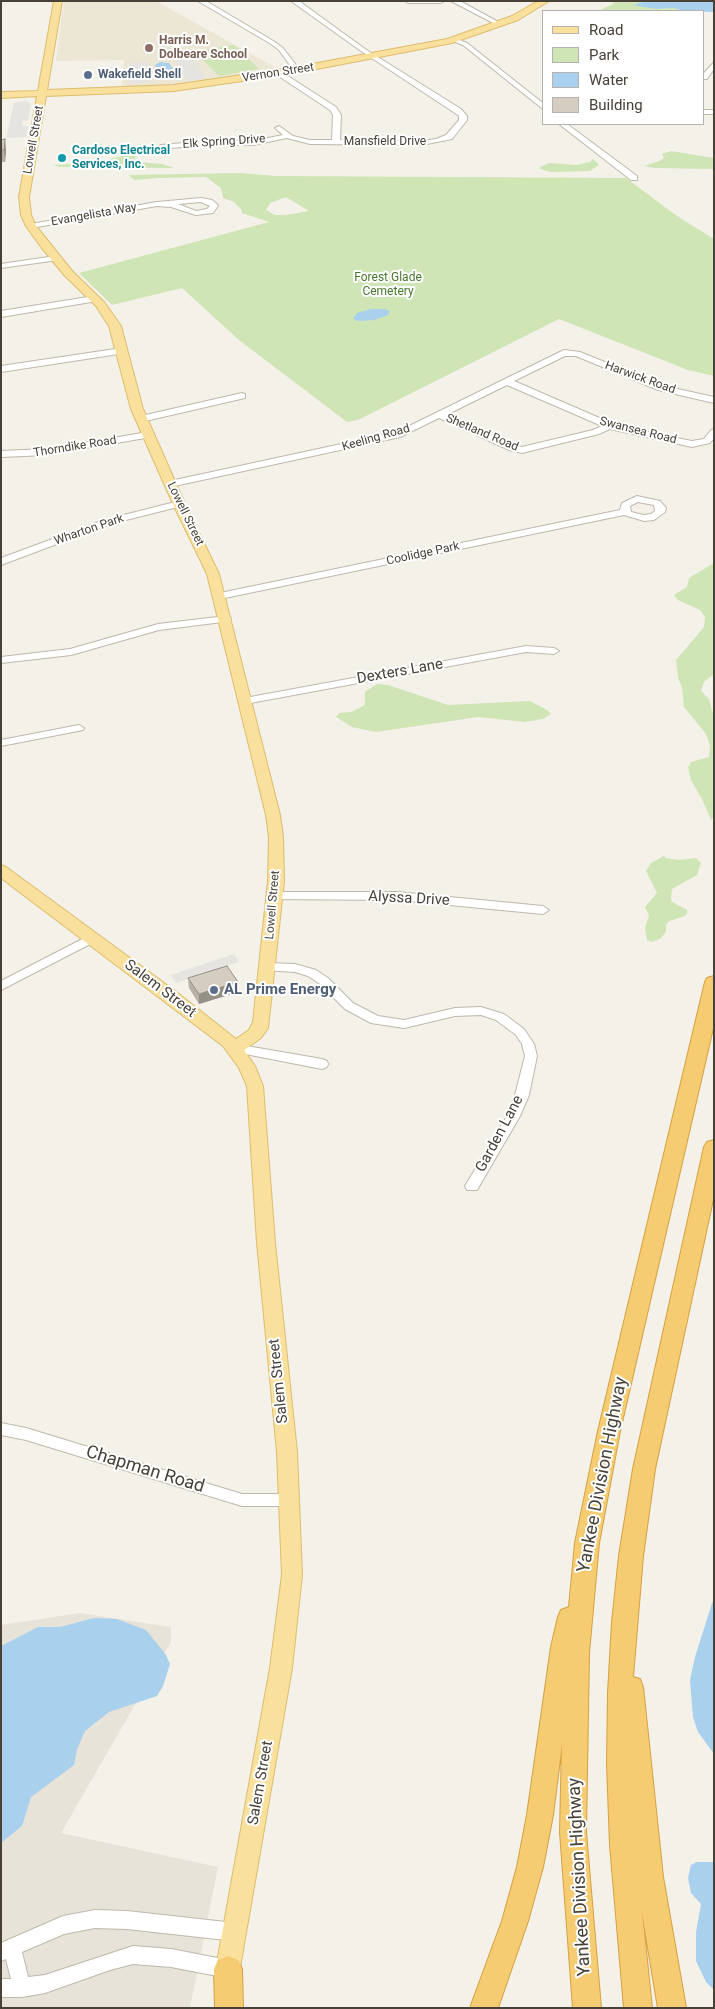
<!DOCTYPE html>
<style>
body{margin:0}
#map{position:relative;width:715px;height:2009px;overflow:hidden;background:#f4f1e9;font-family:Roboto,sans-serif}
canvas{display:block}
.frame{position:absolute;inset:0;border:2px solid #474138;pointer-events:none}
.legend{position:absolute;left:542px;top:10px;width:162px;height:115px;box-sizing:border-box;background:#fff;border:1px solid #b5b3af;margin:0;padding:6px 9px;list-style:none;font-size:15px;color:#474138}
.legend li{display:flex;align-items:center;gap:10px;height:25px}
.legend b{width:25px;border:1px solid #b5b3af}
</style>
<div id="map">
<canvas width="715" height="2009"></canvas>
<div class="frame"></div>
<ul class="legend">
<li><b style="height:6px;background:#f9e09d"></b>Road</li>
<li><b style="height:14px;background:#cfe5b5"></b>Park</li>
<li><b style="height:14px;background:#a9d0ed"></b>Water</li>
<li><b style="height:14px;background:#d5cdbf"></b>Building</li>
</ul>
</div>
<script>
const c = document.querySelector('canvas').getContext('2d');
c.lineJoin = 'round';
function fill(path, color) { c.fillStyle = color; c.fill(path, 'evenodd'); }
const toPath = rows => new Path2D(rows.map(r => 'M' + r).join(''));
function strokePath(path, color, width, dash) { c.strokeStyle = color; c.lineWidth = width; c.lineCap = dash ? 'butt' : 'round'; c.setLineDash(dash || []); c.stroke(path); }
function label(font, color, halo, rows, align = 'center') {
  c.font = font + ' Roboto,sans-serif'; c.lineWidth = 4; c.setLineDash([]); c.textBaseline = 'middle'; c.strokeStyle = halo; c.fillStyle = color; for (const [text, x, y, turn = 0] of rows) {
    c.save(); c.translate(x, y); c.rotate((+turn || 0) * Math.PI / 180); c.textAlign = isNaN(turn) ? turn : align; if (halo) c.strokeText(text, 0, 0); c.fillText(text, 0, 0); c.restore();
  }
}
fill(toPath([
 [80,1613,171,1627,171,1642,61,1833,218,1867,190,2008,1,2008,1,1625]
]), '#e7e3d8');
fill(toPath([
 [64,1,156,1,278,69,194,83,122,87,124,60,56,61]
]), '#ece6d4');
fill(toPath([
 [613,1,645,1,634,4,656,9,674,8,682,11,600,10,613,4],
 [234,45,259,69,219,76,194,51],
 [671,151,714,158,714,169,655,168,644,166,659,161,664,158,662,154],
 [127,155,135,156,136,162,162,164,174,168,60,167,52,165,92,163],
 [593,159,599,165,590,171,551,172,540,169,540,167,549,163,577,165,590,162],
 [240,173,276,176,626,178,677,216,714,239,714,376,688,370,559,319,358,420,347,422,239,340,182,288,112,305,79,273,269,222,242,213,241,209,234,202,223,198,221,188,206,177,158,178,134,180,129,175],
 [286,197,309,211,286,215,275,215,266,210,270,203],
 [714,563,714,674,704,682,701,691,709,699,714,718,714,816,711,820,702,799,691,780,688,767,691,762,709,757,710,745,706,734,684,707,682,687,678,678,676,660,704,627,705,617,700,610,678,600,674,595,687,587,689,578],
 [377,684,388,685,448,705,530,701,547,710,551,714,543,719,524,722,478,717,376,732,352,727,336,717,339,713,351,712,363,706,365,704,365,692],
 [664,856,666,858,679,860,696,858,701,863,697,875,672,889,671,899,672,902,687,910,687,913,685,916,669,921,666,925,666,932,660,939,651,942,647,940,645,928,649,915,645,907,657,893,646,871,651,863]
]), '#cfe5b5');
fill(toPath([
 [192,58,206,79,188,81,174,60],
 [149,62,149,83,129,83,130,63],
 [26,101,31,104,28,121,23,120,22,126,28,126,26,137,6,138,14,103],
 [234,954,239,962,176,983,171,975]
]), '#e5e4e1');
fill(toPath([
 [645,1,714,1,714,12,683,11,674,8,656,9,633,5],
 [160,62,169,63,179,78,157,77,155,65],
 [371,309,384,309,390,311,388,315,374,320,359,321,353,319,357,313],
 [714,1597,714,1754,698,1732,693,1717,690,1680,695,1657],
 [94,1618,117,1619,146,1630,166,1655,170,1664,163,1686,157,1696,109,1712,85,1731,77,1749,74,1765,31,1797,22,1826,1,1843,1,1646,38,1627,60,1627],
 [697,1862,714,1862,714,1990,706,1982,696,1961,696,1932,701,1904,691,1893,688,1878,691,1865]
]), '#a9d0ed');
const minor = toPath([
 [198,1,206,1,275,42,283,48,300,70,294,71,279,50,271,44,198,1],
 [291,1,299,1,365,49,461,109,467,116,467,120,452,139,422,145,310,144,287,138,253,145,207,145,158,149,157,147,161,145,207,141,253,141,283,135,275,128,279,126,293,136,310,140,332,140,333,115,330,110,277,75,276,73,280,71,336,107,341,115,340,140,422,141,436,139,446,135,459,120,459,116,455,113,361,51,291,1],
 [405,1,444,1,441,3,408,3,405,1],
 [451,1,460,1,502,24,497,25,451,1],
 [455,38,467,43,544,104,544,110,463,45,453,41,452,40,455,38],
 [714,62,714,69,707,79,704,79,704,73,714,62],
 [704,110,714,110,714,114,704,114,704,110],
 [559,124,567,124,637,176,637,180,631,180,559,124],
 [201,198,212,200,217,204,218,206,213,213,196,215,171,207,157,206,31,228,27,226,31,224,157,202,201,198],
 [201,202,210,206,207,209,196,211,178,204,201,202],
 [55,256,59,258,58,260,1,268,1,264,55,256],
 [94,296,97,297,97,301,1,317,1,311,94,296],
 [122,348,126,351,125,353,1,372,1,366,122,348],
 [564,350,580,352,664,386,714,397,714,403,658,390,576,356,565,356,514,381,618,426,692,441,704,439,711,430,714,429,714,438,710,443,692,447,610,429,599,434,522,453,509,450,439,418,400,437,170,487,165,484,170,481,397,432,564,350],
 [507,385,602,426,593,430,522,447,515,446,446,415,507,385],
 [242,393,245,394,245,398,141,422,136,419,141,416,242,393],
 [148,432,151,433,151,437,47,455,1,457,1,451,47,449,148,432],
 [637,496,660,501,666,508,665,512,654,520,644,521,624,515,220,599,215,596,220,593,620,510,622,503,637,496],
 [638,502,654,505,655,511,651,514,644,515,631,512,630,506,638,502],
 [179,501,184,504,182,506,110,524,1,565,1,558,104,520,179,501],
 [226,616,230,617,231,619,230,621,159,630,71,655,1,663,1,657,70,649,158,624,226,616],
 [526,646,554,648,559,651,554,654,526,652,245,704,240,701,245,698,526,646],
 [79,725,84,728,83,730,1,746,1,740,79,725],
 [274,892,397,892,543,906,549,910,543,914,397,900,270,899,268,896,274,892],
 [92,934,96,935,98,938,96,941,1,990,1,981,92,934],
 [267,963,295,964,316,970,328,978,353,1003,378,1016,404,1020,455,1008,481,1007,504,1014,524,1029,534,1044,537,1056,529,1095,520,1116,477,1190,467,1190,465,1186,507,1116,515,1095,525,1056,522,1044,516,1035,496,1020,481,1015,455,1016,404,1028,371,1023,345,1009,320,984,308,976,295,972,263,970,261,967,267,963],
 [235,1044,322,1059,327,1061,328,1064,327,1067,322,1069,230,1051,229,1048,230,1045,235,1044],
 [1,1423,26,1428,242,1494,290,1494,295,1495,298,1500,295,1505,290,1506,242,1506,26,1440,1,1435,1,1423],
 [95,1910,127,1911,235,1923,241,1926,244,1932,241,1938,235,1941,127,1929,95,1928,64,1934,22,1952,28,1977,45,1975,133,1946,171,1949,228,1960,234,1963,237,1969,234,1975,228,1978,171,1967,133,1964,110,1970,45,1993,22,1997,1,1997,1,1979,11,1979,6,1959,1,1961,1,1943,63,1916,95,1910]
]);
const major = toPath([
 [54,1,62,1,47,90,174,85,296,67,447,39,512,16,538,1,549,1,518,20,452,43,296,73,174,91,46,96,29,197,31,215,36,226,73,272,104,302,121,326,143,409,185,504,219,574,280,815,283,837,284,881,268,1028,261,1038,244,1050,255,1066,263,1086,275,1243,297,1452,302,1575,292,1668,238,1979,234,1987,226,1991,218,1987,214,1979,270,1668,282,1575,277,1452,257,1243,247,1086,239,1068,223,1046,1,878,1,865,6,867,175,991,236,1039,249,1030,253,1022,268,881,269,837,266,815,207,574,173,504,131,409,109,326,96,306,65,276,41,247,26,226,21,215,19,197,37,96,1,98,1,92,38,91,54,1]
]);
const highway = toPath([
 [714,976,714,1024,620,1431,599,1543,589,1653,586,1832,601,2008,573,2008,560,1832,562,1744,553,1815,543,1867,528,1921,498,2008,470,2008,502,1921,517,1867,527,1815,551,1647,558,1617,561,1610,569,1607,575,1543,598,1431,705,982,707,978,714,976],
 [714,1140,714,1195,655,1469,643,1556,633,1677,640,1679,643,1687,663,1877,686,2008,658,2008,642,1912,652,2008,624,2008,610,1845,607,1764,608,1693,612,1622,619,1556,633,1469,704,1147,707,1142,714,1140],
 [228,1956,238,1960,242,1969,243,2008,215,2008,214,1969,218,1960,228,1956]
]);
strokePath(minor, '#bfb9ac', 2);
strokePath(major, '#ddbd6e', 2);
strokePath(highway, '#d5a142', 2);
fill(minor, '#fff');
fill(major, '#f9e09d');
fill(highway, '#f6cc72');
fill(toPath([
 [5,139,6,151,5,162,1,162,1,140],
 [188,978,238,982,238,992,199,1004,189,988]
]), '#b7b0a4');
fill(toPath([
 [5,139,6,151,5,162,4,150],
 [238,982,238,992,199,1004,199,994]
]), '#959086');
const building = toPath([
 [5,139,4,150,1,150,1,140,5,139],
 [227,966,238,982,199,994,188,978,227,966]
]);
fill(building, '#d5cdbf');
strokePath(building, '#959086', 1);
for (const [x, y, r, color] of [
 [149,48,5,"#8d6e63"],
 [88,75,5,"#5c6f8a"],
 [62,158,5,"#0f9aa8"],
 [214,990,5,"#5c6f8a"]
]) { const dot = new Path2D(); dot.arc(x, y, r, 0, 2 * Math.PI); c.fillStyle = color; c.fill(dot); strokePath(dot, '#fff', 2); }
label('bold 12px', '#785e54', '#fff', [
 ["Harris M.",159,41],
 ["Dolbeare School",159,55]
], 'left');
label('12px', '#474138', '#fff', [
 ["Vernon Street",278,73,-9],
 ["Lowell Street",34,140,-80],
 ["Elk Spring Drive",224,142,-4],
 ["Mansfield Drive",385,142],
 ["Evangelista Way",94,215,-10],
 ["Harwick Road",640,378,20],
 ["Swansea Road",638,431,14],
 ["Shetland Road",482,433,23],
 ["Keeling Road",376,438,-16],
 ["Thorndike Road",75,447,-9],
 ["Lowell Street",185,514,64],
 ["Wharton Park",89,530,-19],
 ["Coolidge Park",423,554,-12],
 ["Lowell Street",273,905,-85]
]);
label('bold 12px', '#4e5e75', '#fff', [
 ["Wakefield Shell",98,75]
], 'left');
label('bold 12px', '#0d838f', '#fff', [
 ["Cardoso Electrical",72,151],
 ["Services, Inc.",72,165]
], 'left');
label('12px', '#48762e', '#fff', [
 ["Forest Glade",388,278],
 ["Cemetery",388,292]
]);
label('15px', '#474138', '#fff', [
 ["Dexters Lane",400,672,-10],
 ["Alyssa Drive",409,899,3],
 ["Salem Street",160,989,37],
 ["Garden Lane",500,1134,-62],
 ["Salem Street",279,1381,-96],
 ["Salem Street",261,1783,-80]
]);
label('bold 15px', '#4e5e75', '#fff', [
 ["AL Prime Energy",224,990]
], 'left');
label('18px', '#474138', '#fff', [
 ["Chapman Road",145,1470,17],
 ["Yankee Division Highway",603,1475,-79],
 ["Yankee Division Highway",580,1877,-93]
]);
</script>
